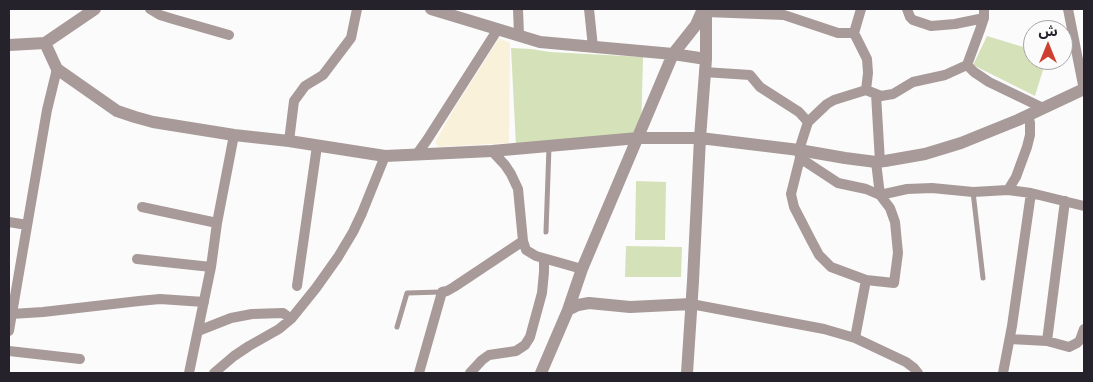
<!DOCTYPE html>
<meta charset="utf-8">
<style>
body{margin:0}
#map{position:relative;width:1093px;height:382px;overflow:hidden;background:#fbfbfb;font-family:Ubuntu,"Noto Sans Arabic",sans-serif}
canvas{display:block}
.frame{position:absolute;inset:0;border:10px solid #26222b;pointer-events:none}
.north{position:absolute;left:1023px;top:20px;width:50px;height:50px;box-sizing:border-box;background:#fbfbfb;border:1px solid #a6a4a8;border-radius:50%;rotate:0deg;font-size:14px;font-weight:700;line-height:20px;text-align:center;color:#26222b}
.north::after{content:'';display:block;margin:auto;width:18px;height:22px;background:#cd402f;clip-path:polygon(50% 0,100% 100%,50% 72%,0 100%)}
</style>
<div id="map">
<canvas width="1093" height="382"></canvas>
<div class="frame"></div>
<div class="north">ش</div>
</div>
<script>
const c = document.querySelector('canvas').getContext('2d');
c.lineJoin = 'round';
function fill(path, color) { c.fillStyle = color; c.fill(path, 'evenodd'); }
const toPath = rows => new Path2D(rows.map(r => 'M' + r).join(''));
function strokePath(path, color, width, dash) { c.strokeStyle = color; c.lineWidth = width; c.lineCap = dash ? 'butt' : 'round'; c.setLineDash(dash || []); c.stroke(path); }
fill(toPath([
 [499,38,510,43,509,143,438,147,435,142,454,109]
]), '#faf1db');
fill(toPath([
 [987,36,1033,50,1033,60,1046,60,1035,96,973,65],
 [511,48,531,49,550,52,643,57,641,133,516,146],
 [636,181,666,182,665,240,635,240],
 [626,246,682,247,681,277,625,277]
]), '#d5e1b8');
strokePath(toPath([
 [973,192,983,278],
 [546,232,549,147],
 [397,327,407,293,441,292]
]), '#a79a99', 5);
strokePath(toPath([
 [150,9,160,15,173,19,229,35],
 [518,9,519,35],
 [589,9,593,47],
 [861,9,854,33,867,59,868,73,866,90],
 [907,9,910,17,913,20,931,26,955,24,984,18],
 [984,9,984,18,981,27,967,65,945,75,913,82,893,94,881,96,866,90,834,100,827,104,808,122,799,150,800,158,838,183,866,189,880,195,907,189,932,188,973,192,1008,190,1031,193,1084,206],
 [1068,9,1084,90],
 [706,12,784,15,838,33,854,33],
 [967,65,974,72,989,82,1043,108],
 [704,72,750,75,760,87,799,112,808,122],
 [876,94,880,162],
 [289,141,294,101,305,86,323,75,351,38,357,9],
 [492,151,505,165,511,174,518,189,523,241],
 [417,154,427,140,498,29],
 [800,158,791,194,794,207,811,240,819,255,831,267,866,280],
 [1008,190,1016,177,1027,147,1030,135,1030,123,1028,115],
 [142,207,217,223],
 [9,222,27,225],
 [137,259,211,267],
 [297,286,317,146],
 [691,304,824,329,855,338,906,362,914,368,918,373],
 [11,314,43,312,139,301,160,299,204,302],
 [9,331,47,110,57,69],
 [198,331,231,318,252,314,283,313,291,319],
 [855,338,866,280,894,283,898,253,895,222,890,208,880,195,876,162],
 [1010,339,1047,341,1069,347,1077,343,1080,340,1084,329],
 [1047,341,1065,201],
 [9,351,80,359],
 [189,373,211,267,217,223,234,135],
 [214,373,234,356,249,346,279,329,291,319,316,288,338,257,353,232,362,213,385,156],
 [419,373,442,292,447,291,454,287,523,241,526,250,536,256,582,269],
 [470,373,482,360,489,355,516,351,525,345,530,337,542,293,544,272,544,259],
 [1003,373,1012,326,1031,193]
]), '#a79a99', 10);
strokePath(toPath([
 [431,9,540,42,673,54,706,59],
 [45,43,57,69,117,111,135,117,153,122,234,135,289,141,385,156,492,151,638,138,700,138,799,150,845,158,876,162,885,161,925,154,961,143,1018,120,1084,89],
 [9,45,45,43,95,9],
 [568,310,578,305,589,303,630,307,691,304],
 [541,373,568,310,582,269,673,54,696,25,703,9],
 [687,373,693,281,700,138,706,59,706,9]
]), '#a79a99', 12);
</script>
